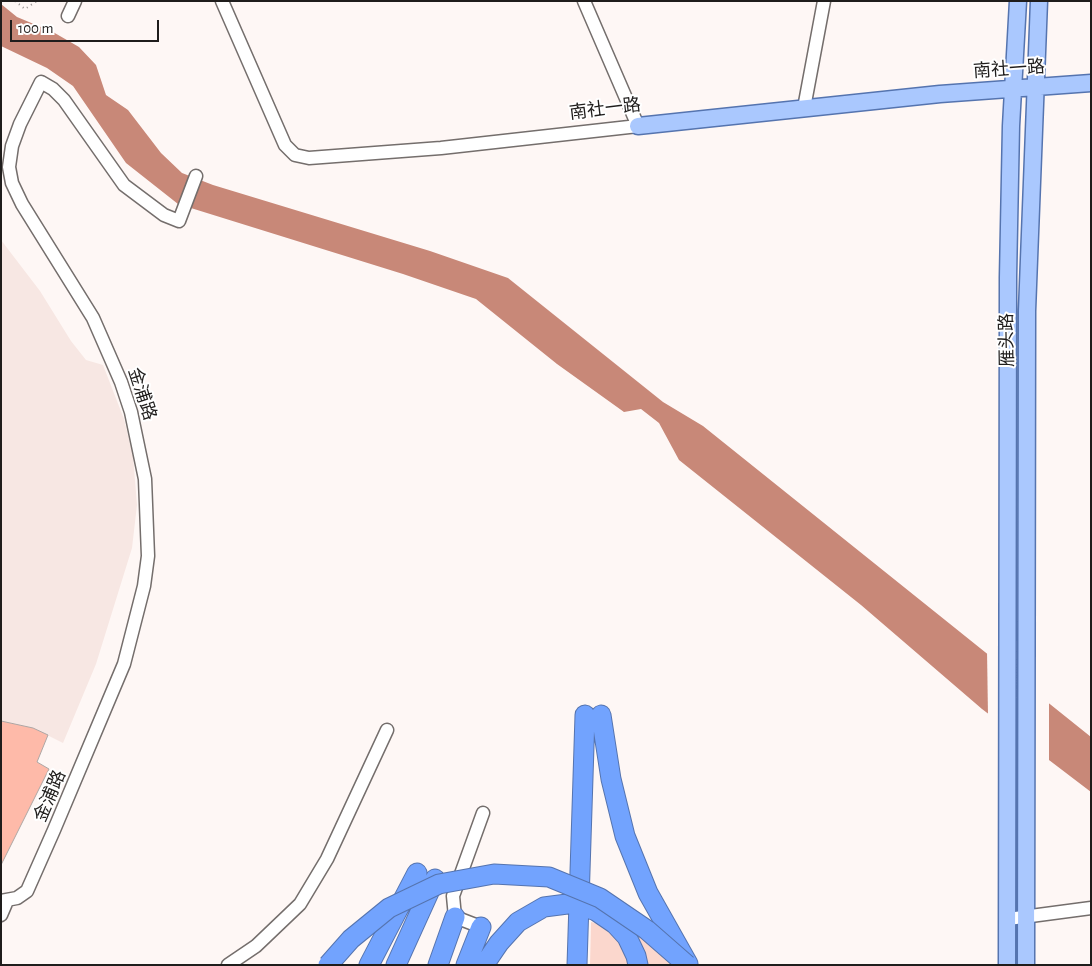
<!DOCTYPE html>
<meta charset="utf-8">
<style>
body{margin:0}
#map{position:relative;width:1092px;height:966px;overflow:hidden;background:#fef7f5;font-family:"Alegreya Sans",sans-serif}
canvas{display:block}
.frame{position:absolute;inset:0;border:2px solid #1f1d1c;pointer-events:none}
.scale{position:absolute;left:10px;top:20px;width:149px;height:22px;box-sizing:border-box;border:2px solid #1f1d1c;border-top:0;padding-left:6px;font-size:15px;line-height:18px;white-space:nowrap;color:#1f1d1c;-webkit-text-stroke:4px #fff;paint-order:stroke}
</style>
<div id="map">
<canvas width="1092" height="966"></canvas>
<div class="frame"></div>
<div class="scale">100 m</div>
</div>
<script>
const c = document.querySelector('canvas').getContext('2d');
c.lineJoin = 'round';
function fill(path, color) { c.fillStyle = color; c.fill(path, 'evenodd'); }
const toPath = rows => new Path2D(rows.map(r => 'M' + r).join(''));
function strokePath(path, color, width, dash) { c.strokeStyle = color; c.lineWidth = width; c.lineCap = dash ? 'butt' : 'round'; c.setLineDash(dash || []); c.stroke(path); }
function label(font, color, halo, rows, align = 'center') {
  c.font = font + ' "Alegreya Sans","Noto Sans SC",sans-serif'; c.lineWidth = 4; c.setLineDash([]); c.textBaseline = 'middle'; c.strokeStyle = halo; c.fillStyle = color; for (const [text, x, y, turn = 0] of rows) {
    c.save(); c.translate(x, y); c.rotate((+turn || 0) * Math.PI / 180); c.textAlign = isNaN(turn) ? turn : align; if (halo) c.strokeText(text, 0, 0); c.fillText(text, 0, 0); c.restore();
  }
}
fill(toPath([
 [1,240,40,291,71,341,86,360,103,365,124,419,133,456,137,505,132,548,96,664,63,743,33,728,1,721]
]), '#f7e7e3');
fill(toPath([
 [591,922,646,936,682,965,590,965]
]), '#fbd7cd');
fill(toPath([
 [1,4,17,17,53,32,79,47,96,65,106,95,128,110,161,153,182,173,213,185,430,251,508,278,663,402,703,426,1091,737,1091,792,982,709,861,605,679,460,659,423,641,409,624,412,557,364,476,299,403,274,178,204,126,163,73,86,47,68,1,46]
]), '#c88878');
fill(toPath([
 [987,650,1049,699,1049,763,988,716]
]), '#fef7f5');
const building = toPath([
 [1,721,33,728,48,735,37,762,49,769,1,865,1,721]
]);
fill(building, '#febaa9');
strokePath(building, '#ada6a4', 1);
const minor = toPath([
 [222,1,285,145,295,155,309,158,441,148,638,126,584,1],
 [68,16,75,1],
 [804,108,824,1],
 [1,901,17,898,27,891,54,830,124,664,144,586,148,556,145,479,131,412,121,382,93,318,22,204,12,183,9,167,12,146,20,124,41,82,53,89,64,100,124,185,164,215,179,221,196,176],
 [1,915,7,901],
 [1008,919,1091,908],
 [481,927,455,917,453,896,483,813],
 [228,965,256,946,300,904,327,859,387,730]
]);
const major = toPath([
 [638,126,940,94,1091,83],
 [1007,965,1008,277,1011,126,1018,1],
 [1026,965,1027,311,1039,1]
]);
const highway = toPath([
 [601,715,611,779,625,836,648,893,688,964],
 [369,965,417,873],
 [396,965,435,879],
 [438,965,455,917],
 [466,965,481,927],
 [484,965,499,943,518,922,544,907,575,903,596,911,615,924,627,937,636,956,638,965],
 [577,965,585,715]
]);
strokePath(minor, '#746e6c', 15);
strokePath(major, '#5574af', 19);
strokePath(highway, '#5574af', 21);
strokePath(toPath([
 [15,1,25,9,37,1]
]), '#95908f', 2, [1, 4]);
strokePath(minor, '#fff', 12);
strokePath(major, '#aac8fe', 16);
strokePath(highway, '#72a3fe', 19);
const highwayBridge = toPath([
 [328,965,351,939,389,908,439,884,494,874,549,877,600,898,647,930,687,965]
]);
strokePath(highwayBridge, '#5574af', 21, []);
strokePath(highwayBridge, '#72a3fe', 19);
label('18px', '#1f1d1c', '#fff', [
 ["南社一路",1009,69,-4],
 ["南社一路",605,109,-7],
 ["雁头路",1007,340,-91],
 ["金浦路",142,394,72],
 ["金浦路",50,796,-67]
]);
</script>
